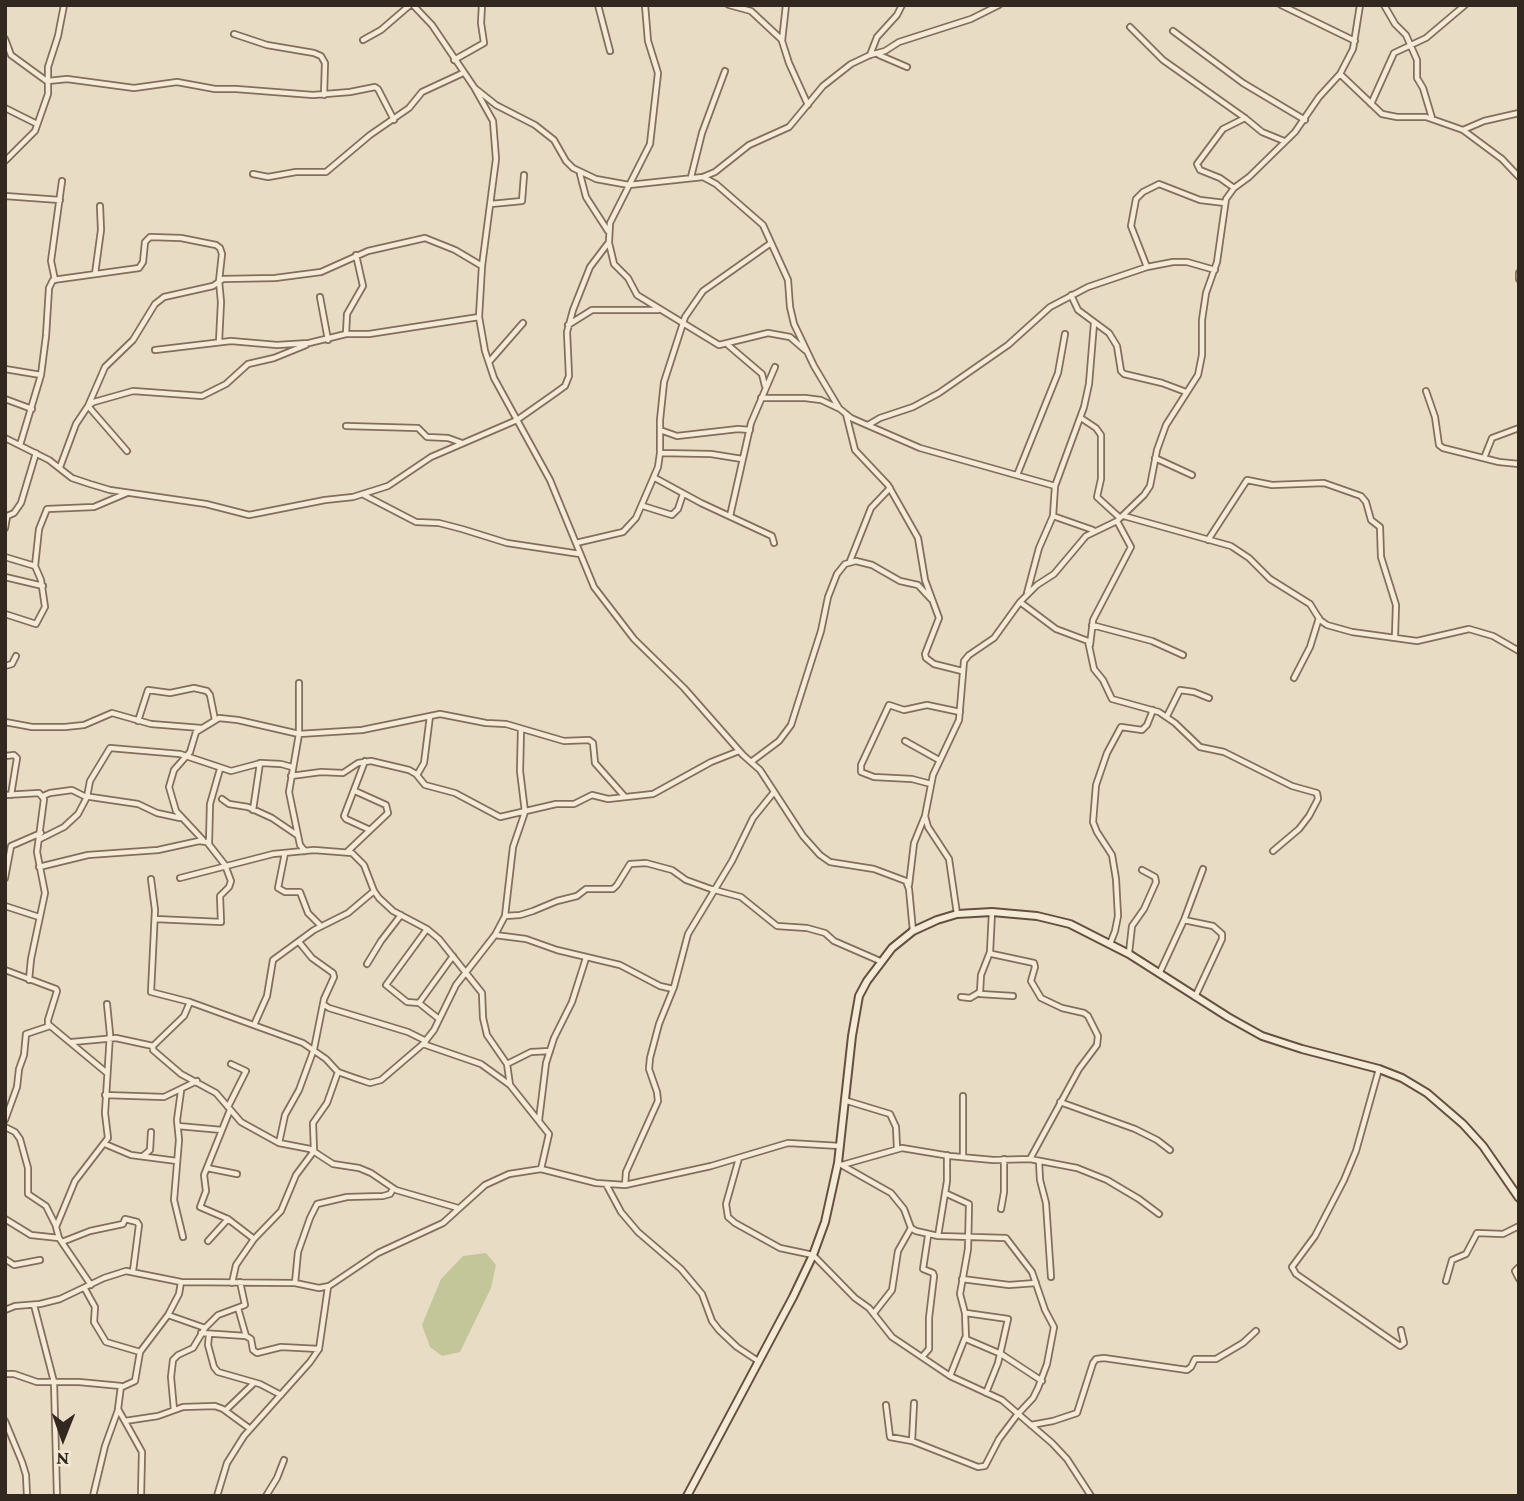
<!DOCTYPE html>
<style>
body{margin:0}
#map{position:relative;width:1524px;height:1501px;overflow:hidden;background:#e9dcc4;font-family:"Crimson Pro",serif}
canvas{display:block}
.frame{position:absolute;inset:0;border:7px solid #33281f;pointer-events:none}
.north{position:absolute;left:28px;top:1403px;width:70px;height:70px;-webkit-text-stroke:5px #f1e7d3;paint-order:stroke;rotate:181deg;font-size:19px;font-weight:700;line-height:28px;text-align:center;color:#33281f}
.north::after{content:'';display:block;margin:auto;width:24px;height:32px;background:#33281f;clip-path:polygon(50% 0,100% 100%,50% 72%,0 100%)}
</style>
<div id="map">
<canvas width="1524" height="1501"></canvas>
<div class="frame"></div>
<div class="north">N</div>
</div>
<script>
const c = document.querySelector('canvas').getContext('2d');
c.lineJoin = 'round';
function fill(path, color) { c.fillStyle = color; c.fill(path, 'evenodd'); }
const toPath = rows => new Path2D(rows.map(r => 'M' + r).join(''));
function strokePath(path, color, width, dash) { c.strokeStyle = color; c.lineWidth = width; c.lineCap = dash ? 'butt' : 'round'; c.setLineDash(dash || []); c.stroke(path); }
fill(toPath([
 [486,1253,496,1265,491,1288,460,1352,442,1356,430,1347,422,1325,441,1279,463,1256]
]), '#c3c699');
const street = toPath([
 [413,5,432,25,474,87,493,121,496,159,482,266,479,317,485,351,494,378,550,480,594,587,634,639,684,688,743,755,760,770,803,836,820,855,830,862,874,869,906,881,909,889,913,931],
 [598,5,610,51],
 [729,5,751,11,782,40],
 [786,5,782,41,789,63,808,105],
 [1281,5,1355,41],
 [1384,5,1395,24,1406,35,1417,60,1417,78,1423,88,1432,118],
 [1130,27,1163,60,1245,118,1262,132,1284,141],
 [1173,31,1243,83,1305,120],
 [234,34,267,45,314,53,321,56,325,63,324,95],
 [5,39,11,55,48,82],
 [363,40,381,30,410,5],
 [870,55,877,37,897,15,902,5],
 [879,55,907,67],
 [454,60,484,43,481,23,482,5],
 [1340,74,1382,114,1397,117,1426,117,1463,130,1502,159,1519,177],
 [48,81,67,79,134,88,177,82,215,89,236,89,313,95,350,92,375,87,378,89,394,120],
 [476,89,496,105,535,125,554,140,566,161,573,168,596,179,629,185,703,177,715,172,749,145,789,127,823,86,851,64,870,55,885,51,899,42,971,19,999,5],
 [1371,104,1394,53,1426,38,1465,5],
 [5,108,37,124],
 [1463,130,1484,121,1519,113],
 [5,161,35,131,48,94,48,67,58,36,64,5],
 [253,174,268,177,296,172,326,172,370,135,409,108,422,92,463,73],
 [580,174,586,197,608,231],
 [691,177,702,133,725,71],
 [703,177,716,184,763,225,788,280,790,307,794,324,814,366,839,408],
 [1234,188,1220,178,1200,170,1197,164,1223,129,1245,118],
 [5,196,60,200],
 [491,204,522,201,524,175],
 [609,243,614,264,628,278,637,295,719,345,768,333,790,337,805,350],
 [1147,267,1131,226,1136,199,1143,192,1159,184,1200,200,1225,203],
 [1519,273,1519,279],
 [95,274,101,230,100,206],
 [55,280,51,261,62,181],
 [1071,295,1078,310,1109,333,1117,346,1121,371,1124,374,1162,383,1186,392],
 [320,297,328,340],
 [568,325,592,310,658,310],
 [346,334,347,314,363,286,356,255],
 [728,345,762,374,765,386],
 [155,350,231,341,277,345,309,343,346,334,369,334,479,317],
 [489,362,523,323],
 [5,369,41,375],
 [1426,391,1435,417,1439,445,1443,448,1499,462,1519,464],
 [761,398,805,398,821,400,840,409,851,418,920,448,1055,486],
 [5,399,32,409],
 [846,414,855,450,888,485,918,538,925,580,939,618,925,654,926,658,934,664,962,671],
 [1081,418,1096,428,1101,435,1101,479,1097,497,1120,518],
 [868,425,880,418,913,407,939,393,1008,345,1050,307,1088,287,1147,267,1173,262,1187,262,1215,270],
 [346,426,418,428,427,437,448,438,462,443],
 [660,430,677,436,738,429,750,430],
 [5,438,49,460,72,478,90,484,110,490,206,504,249,515,325,500,353,497,388,486,431,457,517,420,554,394,565,386,569,376,567,332,573,310,590,267,609,242,610,223,650,144,658,73,648,41,645,5],
 [20,445,41,375,46,336,49,288,53,280,139,268,143,262,145,242,150,237,181,238,216,245,220,248,222,254,219,281,221,302,219,342],
 [127,451,88,406,105,367,133,340,155,304,164,297,213,286,223,279,275,278,321,272,368,251,425,238,455,250,482,266],
 [660,453,711,454,742,459],
 [1155,458,1192,475],
 [1484,458,1492,438,1519,428],
 [60,467,76,424,88,406,94,402,133,391,202,396,226,384,248,364,274,358,306,345],
 [1017,475,1058,373,1065,334],
 [655,478,701,503,772,536,774,543],
 [364,495,416,522,439,523,462,529,507,543,580,554],
 [643,506,672,515,678,509,683,494],
 [730,516,751,423,775,367],
 [1053,516,1093,530],
 [1124,516,1231,546,1249,558,1270,579,1310,604,1320,620,1327,625,1352,632,1417,641,1469,629,1493,636,1519,651],
 [5,517,14,513,21,503,36,453],
 [5,528,7,517],
 [1208,540,1247,480,1272,485,1324,483,1361,496,1366,502,1371,520,1380,527,1381,557,1396,605,1395,636],
 [576,543,623,532,636,518,658,467,660,453,660,420,664,382,685,317,703,291,771,243],
 [5,557,35,566,41,580,45,607,36,624,5,614],
 [850,561,871,508,890,488],
 [35,566,39,529,47,509,94,507,127,493],
 [5,577,43,586],
 [1027,593,1039,548,1053,516,1055,486,1084,407,1089,384,1094,323],
 [1020,602,1056,629,1088,641,1094,669,1103,680,1112,699,1159,712,1175,723,1200,747,1224,752,1292,786,1317,793,1318,799,1309,816,1299,829,1273,851],
 [1092,625,1152,641,1183,655],
 [1090,645,1093,620,1131,547,1117,521],
 [5,666,12,664,16,656],
 [1294,678,1310,647,1319,618],
 [299,683,299,734,289,792,300,845,305,851],
 [1167,716,1180,690,1194,692,1209,698],
 [138,721,148,690,170,693,194,688,207,691,210,695,215,720],
 [5,722,32,727,65,727,84,725,112,713,151,724,201,728],
 [905,741,939,760],
 [5,756,14,755,17,758,11,795],
 [365,761,344,816,346,819,370,830],
 [751,762,779,741,791,725,821,631,828,597,837,574,845,564,856,561,872,565,900,581,918,585,931,599],
 [417,775,424,763,430,716],
 [291,776,321,772,343,773,358,763,371,761,409,770,416,774,425,785,455,793,500,817,556,804,574,804,592,795,608,799,653,794,711,762,739,751],
 [931,784,912,779,874,777,861,772,861,765,889,705,904,710,927,705,960,712],
 [5,795,39,793,44,799,37,852,45,893,31,959,29,980],
 [43,796,50,793,72,790,84,796,138,804,157,813,180,818],
 [222,799,229,804,248,807,272,818,297,835],
 [253,810,260,763],
 [40,839,64,827,78,814,87,797,90,781,110,748,180,754,231,771,261,763,281,764,292,767],
 [203,840,176,811,169,787,174,770,190,752,196,732,219,718,238,720,299,734,362,730,440,714,486,723,506,724,564,741,589,740,593,743,595,763,625,797],
 [209,843,210,804,220,769],
 [348,851,388,813,386,805,355,791],
 [285,853,278,888,285,892,300,892,308,913,321,926],
 [39,867,88,855,158,850,199,841,207,842,225,865,231,881,229,887,220,896,221,922,155,919],
 [5,878,11,846,41,833],
 [180,878,273,854,314,850,352,853,364,865,374,891,379,898,393,911,427,929,439,939,482,993,483,1018,487,1035,507,1064,510,1085],
 [151,879,155,910,151,992,190,1002,303,1043,326,1059,338,1072,355,1078,370,1083,381,1080,423,1044,434,1030,456,985,495,935,505,916,513,847,525,812,520,771,521,729],
 [909,885,914,843,925,816],
 [5,906,39,917],
 [992,912,990,952,992,954,1034,963,1035,967,1031,981,1041,998,1062,1008,1084,1013,1088,1016,1098,1036,1097,1045,1079,1069,1030,1159],
 [957,914,949,859,928,827,925,816,933,775,959,720,964,661,969,655,994,638,1020,602,1037,585,1054,574,1086,536,1117,521,1144,495,1150,486,1157,450,1166,425,1198,375,1202,355,1202,320,1206,293,1217,262,1226,199,1234,188,1249,177,1295,132,1319,97,1340,74,1353,49,1360,5],
 [505,916,520,915,533,911,557,901,577,896,586,889,613,889,617,885,630,864,646,863,672,870,686,880,711,889,741,897,777,926,807,928,825,933,834,941,880,961],
 [1184,920,1213,926,1222,934,1222,939,1195,997],
 [495,935,526,939,557,950,620,965,660,986,673,989],
 [1110,944,1115,931,1118,916,1116,879,1112,855,1097,832,1093,822,1096,785,1107,753,1121,727,1142,730,1147,725,1153,710],
 [1129,953,1132,926,1144,909,1156,882,1155,877,1142,870],
 [367,964,381,941,401,915],
 [5,970,56,989,57,991,48,1020,48,1024,107,1073],
 [1159,974,1184,920,1203,869],
 [980,994,1013,996],
 [961,997,970,998,980,992,981,975,990,952],
 [190,1002,184,1016,153,1046,153,1050,181,1074,216,1093,241,1122,279,1143,310,1149,333,1164,359,1168,371,1173,396,1190,458,1208],
 [419,1003,407,1002,386,985,427,929],
 [323,1004,329,1008,408,1032,426,1041],
 [439,1019,419,1003,453,956],
 [254,1025,267,996,273,960,314,930,348,913,374,891],
 [72,1042,116,1038,153,1046],
 [423,1044,481,1064,510,1085,549,1134,541,1169],
 [507,1064,531,1052,550,1051],
 [1379,1069,1356,1151,1344,1180,1315,1236,1292,1267,1296,1274,1400,1346,1404,1343,1401,1330],
 [181,1091,177,1120,179,1140,174,1200,183,1237],
 [105,1095,164,1097,197,1081],
 [844,1100,890,1114,896,1127,897,1148],
 [1060,1102,1135,1129,1157,1140,1170,1150],
 [228,1107,246,1071,231,1064],
 [230,1110,204,1175,206,1191,200,1207,228,1219,254,1239,236,1265,232,1283],
 [5,1120,17,1087,19,1069,24,1055,26,1034,50,1026],
 [539,1120,546,1063,554,1038,572,1002,586,958],
 [178,1126,222,1130],
 [5,1127,15,1132,20,1139,28,1168,28,1194,46,1206,56,1226],
 [279,1143,285,1115,299,1090,314,1049,324,999,334,977,333,973,312,958,299,942],
 [105,1144,131,1155,177,1161],
 [143,1156,150,1150,151,1132],
 [963,1156,963,1096],
 [739,1158,726,1204,728,1217,735,1223,780,1248,813,1255,855,1298,869,1308,892,1337,950,1376,1002,1400,1052,1443,1067,1459,1091,1496],
 [1039,1161,1040,1180,1046,1203,1051,1277],
 [838,1163,891,1193,904,1209,911,1228,916,1231,938,1236,1006,1238,1032,1272,1045,1310,1054,1327,1047,1364,1038,1388,1033,1398,1017,1415,999,1439,985,1466,978,1467,912,1441,890,1437,886,1405],
 [842,1165,902,1148,950,1156,993,1160,1030,1159,1077,1168,1107,1180,1139,1199,1159,1214],
 [207,1168,237,1174],
 [606,1184,621,1212,638,1232,681,1269,702,1294,712,1321,719,1330,737,1347,758,1361],
 [625,1185,626,1172,658,1101,657,1092,649,1069,650,1058,659,1024,674,987,688,934,732,861,753,818,774,792],
 [945,1193,969,1204,968,1249,960,1294,965,1313,966,1339,1001,1354,1042,1381],
 [1001,1209,1004,1192,1004,1159],
 [5,1219,31,1235,59,1238],
 [938,1236,947,1181,947,1155],
 [254,1239,281,1211,296,1175,314,1151,313,1123,327,1103,338,1072],
 [208,1241,228,1219],
 [62,1242,90,1231,123,1224,125,1219,137,1222,139,1225,133,1271],
 [5,1259,14,1265,40,1260],
 [1519,1267,1515,1271,1519,1279],
 [962,1279,1009,1285,1036,1283],
 [1446,1281,1452,1260,1466,1254,1477,1233,1503,1234,1519,1226],
 [295,1283,298,1252,310,1218,317,1204,347,1197,383,1196,390,1194,393,1189],
 [91,1285,59,1238,56,1227,75,1181,108,1138,105,1113,110,1034,107,1004],
 [85,1289,95,1307,94,1322,106,1342,140,1352],
 [34,1305,54,1382,57,1496],
 [238,1308,246,1336],
 [5,1310,15,1306,40,1304,60,1299,104,1278,126,1271,181,1282,295,1283,319,1288,329,1286,378,1253,443,1223,485,1185,509,1174,541,1169,596,1183,625,1185,711,1166,788,1143,840,1146],
 [874,1313,892,1290,898,1251,911,1228],
 [966,1313,1008,1319,998,1363,986,1393],
 [168,1315,205,1328],
 [201,1333,246,1336,251,1339,253,1350,257,1353,281,1347,319,1349],
 [209,1335,208,1345,214,1367,218,1372,260,1384,281,1395],
 [922,1357,929,1349,929,1318,934,1276,933,1273,923,1269,928,1236],
 [5,1374,14,1374,37,1382,79,1382,121,1386,118,1409,142,1452,141,1496],
 [950,1376,965,1338],
 [122,1387,135,1381,140,1352,168,1315,179,1294,181,1282],
 [174,1410,171,1377,173,1360,178,1355,193,1348,205,1328,218,1315,245,1305,240,1282],
 [226,1410,254,1383],
 [5,1421,22,1462,26,1475,27,1496],
 [125,1421,158,1416,183,1407,215,1406,223,1409,249,1428],
 [1031,1425,1053,1421,1077,1413,1093,1363,1096,1359,1104,1358,1187,1370,1191,1367,1195,1359,1216,1359,1243,1343,1256,1331],
 [912,1441,914,1403],
 [93,1496,105,1446,118,1410],
 [217,1496,227,1463,244,1436,310,1362,319,1349,328,1287],
 [266,1496,277,1478,284,1460]
]);
const secondary = toPath([
 [687,1496,793,1297,813,1255,825,1222,838,1163,852,1036,859,996,867,981,892,948,913,931,937,920,957,914,992,912,1037,916,1070,924,1129,954,1228,1017,1262,1036,1302,1049,1379,1069,1402,1078,1427,1093,1463,1124,1483,1146,1519,1198]
]);
strokePath(street, '#826e5c', 8);
strokePath(secondary, '#645040', 10);
strokePath(street, '#f5ead6', 4.5);
strokePath(secondary, '#f5ead6', 6);
</script>
